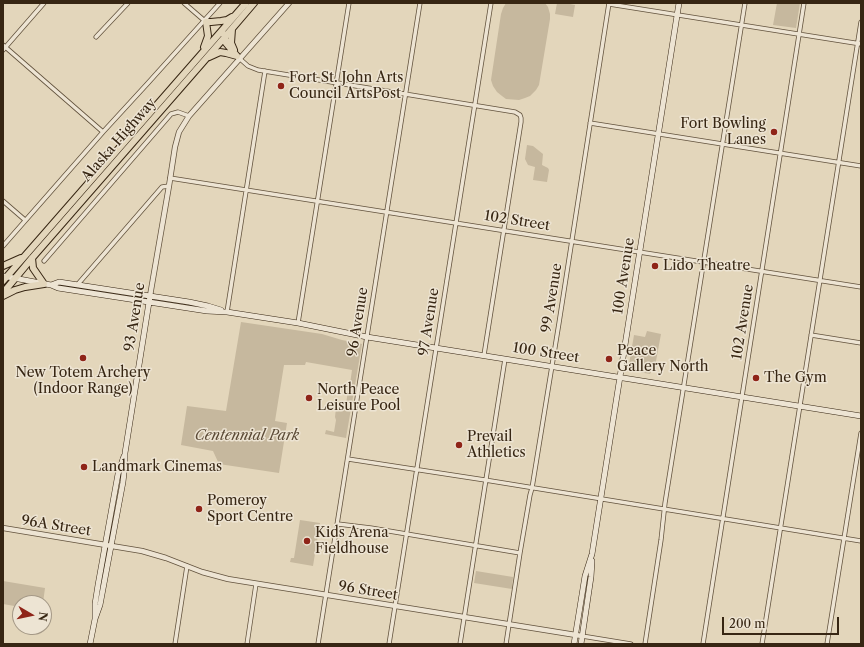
<!DOCTYPE html>
<style>
body{margin:0}
#map{position:relative;width:864px;height:647px;overflow:hidden;background:#e3d6bb;font-family:"Libre Caslon Text",serif}
canvas{display:block}
.frame{position:absolute;inset:0;border:4px solid #372613;pointer-events:none}
.north{position:absolute;left:12px;top:595px;width:40px;height:40px;box-sizing:border-box;background:#ede4d3;border:1px solid #a49886;border-radius:50%;rotate:99deg;font-size:11px;font-weight:700;line-height:16px;text-align:center;color:#372613}
.north::after{content:'';display:block;margin:auto;width:14px;height:18px;background:#8f2418;clip-path:polygon(50% 0,100% 100%,50% 72%,0 100%)}
.scale{position:absolute;left:722px;top:617px;width:117px;height:18px;box-sizing:border-box;border:2px solid #372613;border-top:0;padding-left:5px;font-size:12px;line-height:14px;white-space:nowrap;color:#372613;-webkit-text-stroke:3px #ede4d3;paint-order:stroke}
</style>
<div id="map">
<canvas width="864" height="647"></canvas>
<div class="frame"></div>
<div class="north">N</div>
<div class="scale">200 m</div>
</div>
<script>
const c = document.querySelector('canvas').getContext('2d');
c.lineJoin = 'round';
function fill(path, color) { c.fillStyle = color; c.fill(path, 'evenodd'); }
const toPath = rows => new Path2D(rows.map(r => 'M' + r).join(''));
function strokePath(path, color, width, dash) { c.strokeStyle = color; c.lineWidth = width; c.lineCap = dash ? 'butt' : 'round'; c.setLineDash(dash || []); c.stroke(path); }
function label(font, color, halo, rows, align = 'center') {
  c.font = font + ' "Libre Caslon Text",serif'; c.lineWidth = 3; c.setLineDash([]); c.textBaseline = 'middle'; c.strokeStyle = halo; c.fillStyle = color; for (const [text, x, y, turn = 0] of rows) {
    c.save(); c.translate(x, y); c.rotate((+turn || 0) * Math.PI / 180); c.textAlign = isNaN(turn) ? turn : align; if (halo) c.strokeText(text, 0, 0); c.fillText(text, 0, 0); c.restore();
  }
}
fill(toPath([
 [506,3,545,3,548,7,550,14,550,19,539,85,536,90,530,96,525,98,519,100,506,99,502,96,497,92,493,86,491,80,501,14,503,8],
 [557,3,565,3,575,5,573,17,555,14],
 [777,3,800,3,796,28,773,25],
 [527,145,533,146,543,154,542,165,548,168,549,170,547,182,533,180,535,167,528,165,525,159],
 [241,322,322,334,342,340,362,344,355,385,350,384,352,370,306,362,305,365,284,365,275,421,287,423,279,473,219,464,213,451,181,445,187,406,226,411],
 [647,331,661,334,654,372,651,372,650,374,628,370,634,335,645,337],
 [349,390,354,391,346,438,325,434,326,430,334,432,336,420,335,417,336,408,345,410,348,391],
 [300,520,320,523,313,566,290,562,291,558,294,558],
 [476,571,513,577,512,589,474,583],
 [3,581,45,588,43,603,20,603,20,607,3,604]
]), '#c6b89e');
const minor = toPath([
 [184,3,206,22],
 [609,4,861,44],
 [96,37,128,3],
 [3,45,103,132],
 [3,50,44,3],
 [239,58,248,66,258,70,515,112,520,115,521,118,521,122,484,355],
 [590,123,861,166],
 [170,178,861,287],
 [3,201,25,220],
 [3,246,103,132,148,83,220,3],
 [44,261,171,114,178,112,189,116],
 [78,284,162,187,169,186],
 [227,312,265,71],
 [298,323,349,3],
 [811,335,861,343],
 [348,459,485,480,861,541],
 [338,524,371,528,520,553],
 [582,636,631,644],
 [175,644,187,566],
 [247,644,256,584],
 [318,644,420,3],
 [389,644,491,3],
 [460,644,505,359],
 [506,644,520,553,530,495,532,488,559,323,609,3],
 [645,644,661,540,665,503,745,3],
 [703,644,804,3],
 [762,644,861,22],
 [827,644,861,433]
]);
const tertiary = toPath([
 [150,296,169,186,175,147,179,132,189,116,289,3],
 [3,528,142,551,166,558,202,572,228,579,582,636]
]);
const secondary = toPath([
 [3,276,51,285,58,288,207,311,227,312,298,323,367,337,861,416],
 [51,285,59,282,189,302,208,306,221,310],
 [95,619,100,605,123,482,125,464,125,453,150,296],
 [90,644,95,619,95,604,98,585,118,474,124,456],
 [574,644,585,576,592,554,679,3],
 [581,644,591,577,592,561]
]);
const trunk = toPath([
 [206,22,211,22,221,21,227,20,232,17],
 [232,29,231,43,234,50],
 [224,34,226,43,236,55],
 [204,47,208,36,206,22],
 [209,57,220,52,226,53,237,56],
 [3,266,21,258],
 [3,281,246,3],
 [3,293,32,258,224,38,254,3],
 [3,296,15,290,25,287,44,284,33,268,32,258]
]);
strokePath(minor, '#62523d', 5);
strokePath(tertiary, '#62523d', 6);
strokePath(secondary, '#372613', 6);
strokePath(trunk, '#372613', 8);
strokePath(minor, '#ede4d3', 3.5);
strokePath(tertiary, '#ede4d3', 4.5);
strokePath(secondary, '#ede4d3', 5);
strokePath(trunk, '#e3d6bb', 6);
for (const [x, y, r, color] of [
 [281,86,4,"#8f2418"],
 [774,132,4,"#8f2418"],
 [655,266,4,"#8f2418"],
 [83,358,4,"#8f2418"],
 [609,359,4,"#8f2418"],
 [756,378,4,"#8f2418"],
 [309,398,4,"#8f2418"],
 [459,445,4,"#8f2418"],
 [84,467,4,"#8f2418"],
 [199,509,4,"#8f2418"],
 [307,541,4,"#8f2418"]
]) { const dot = new Path2D(); dot.arc(x, y, r, 0, 2 * Math.PI); c.fillStyle = color; c.fill(dot); strokePath(dot, '#ede4d3', 1.5); }
label('14px', '#372613', '#ede4d3', [
 ["Fort St. John Arts",289,78],
 ["Council ArtsPost",289,94],
 ["Fort Bowling",766,124,"right"],
 ["Lanes",766,140,"right"],
 ["Lido Theatre",663,266],
 ["Peace",617,351],
 ["Gallery North",617,367],
 ["New Totem Archery",83,373,"center"],
 ["(Indoor Range)",83,389,"center"],
 ["The Gym",764,378],
 ["North Peace",317,390],
 ["Leisure Pool",317,406],
 ["Prevail",467,437],
 ["Athletics",467,453],
 ["Landmark Cinemas",92,467],
 ["Pomeroy",207,501],
 ["Sport Centre",207,517],
 ["Kids Arena",315,533],
 ["Fieldhouse",315,549]
], 'left');
label('14px', '#372613', '#ede4d3', [
 ["Alaska Highway",119,140,-49],
 ["102 Street",517,221,9],
 ["100 Avenue",624,276,-81],
 ["99 Avenue",552,298,-81],
 ["93 Avenue",135,317,-81],
 ["96 Avenue",358,322,-81],
 ["97 Avenue",429,322,-81],
 ["102 Avenue",743,322,-81],
 ["100 Street",546,353,9],
 ["96A Street",56,526,9],
 ["96 Street",368,591,9]
]);
label('italic 14px', '#5b4a36', '#ede4d3', [
 ["Centennial Park",247,436]
]);
</script>
